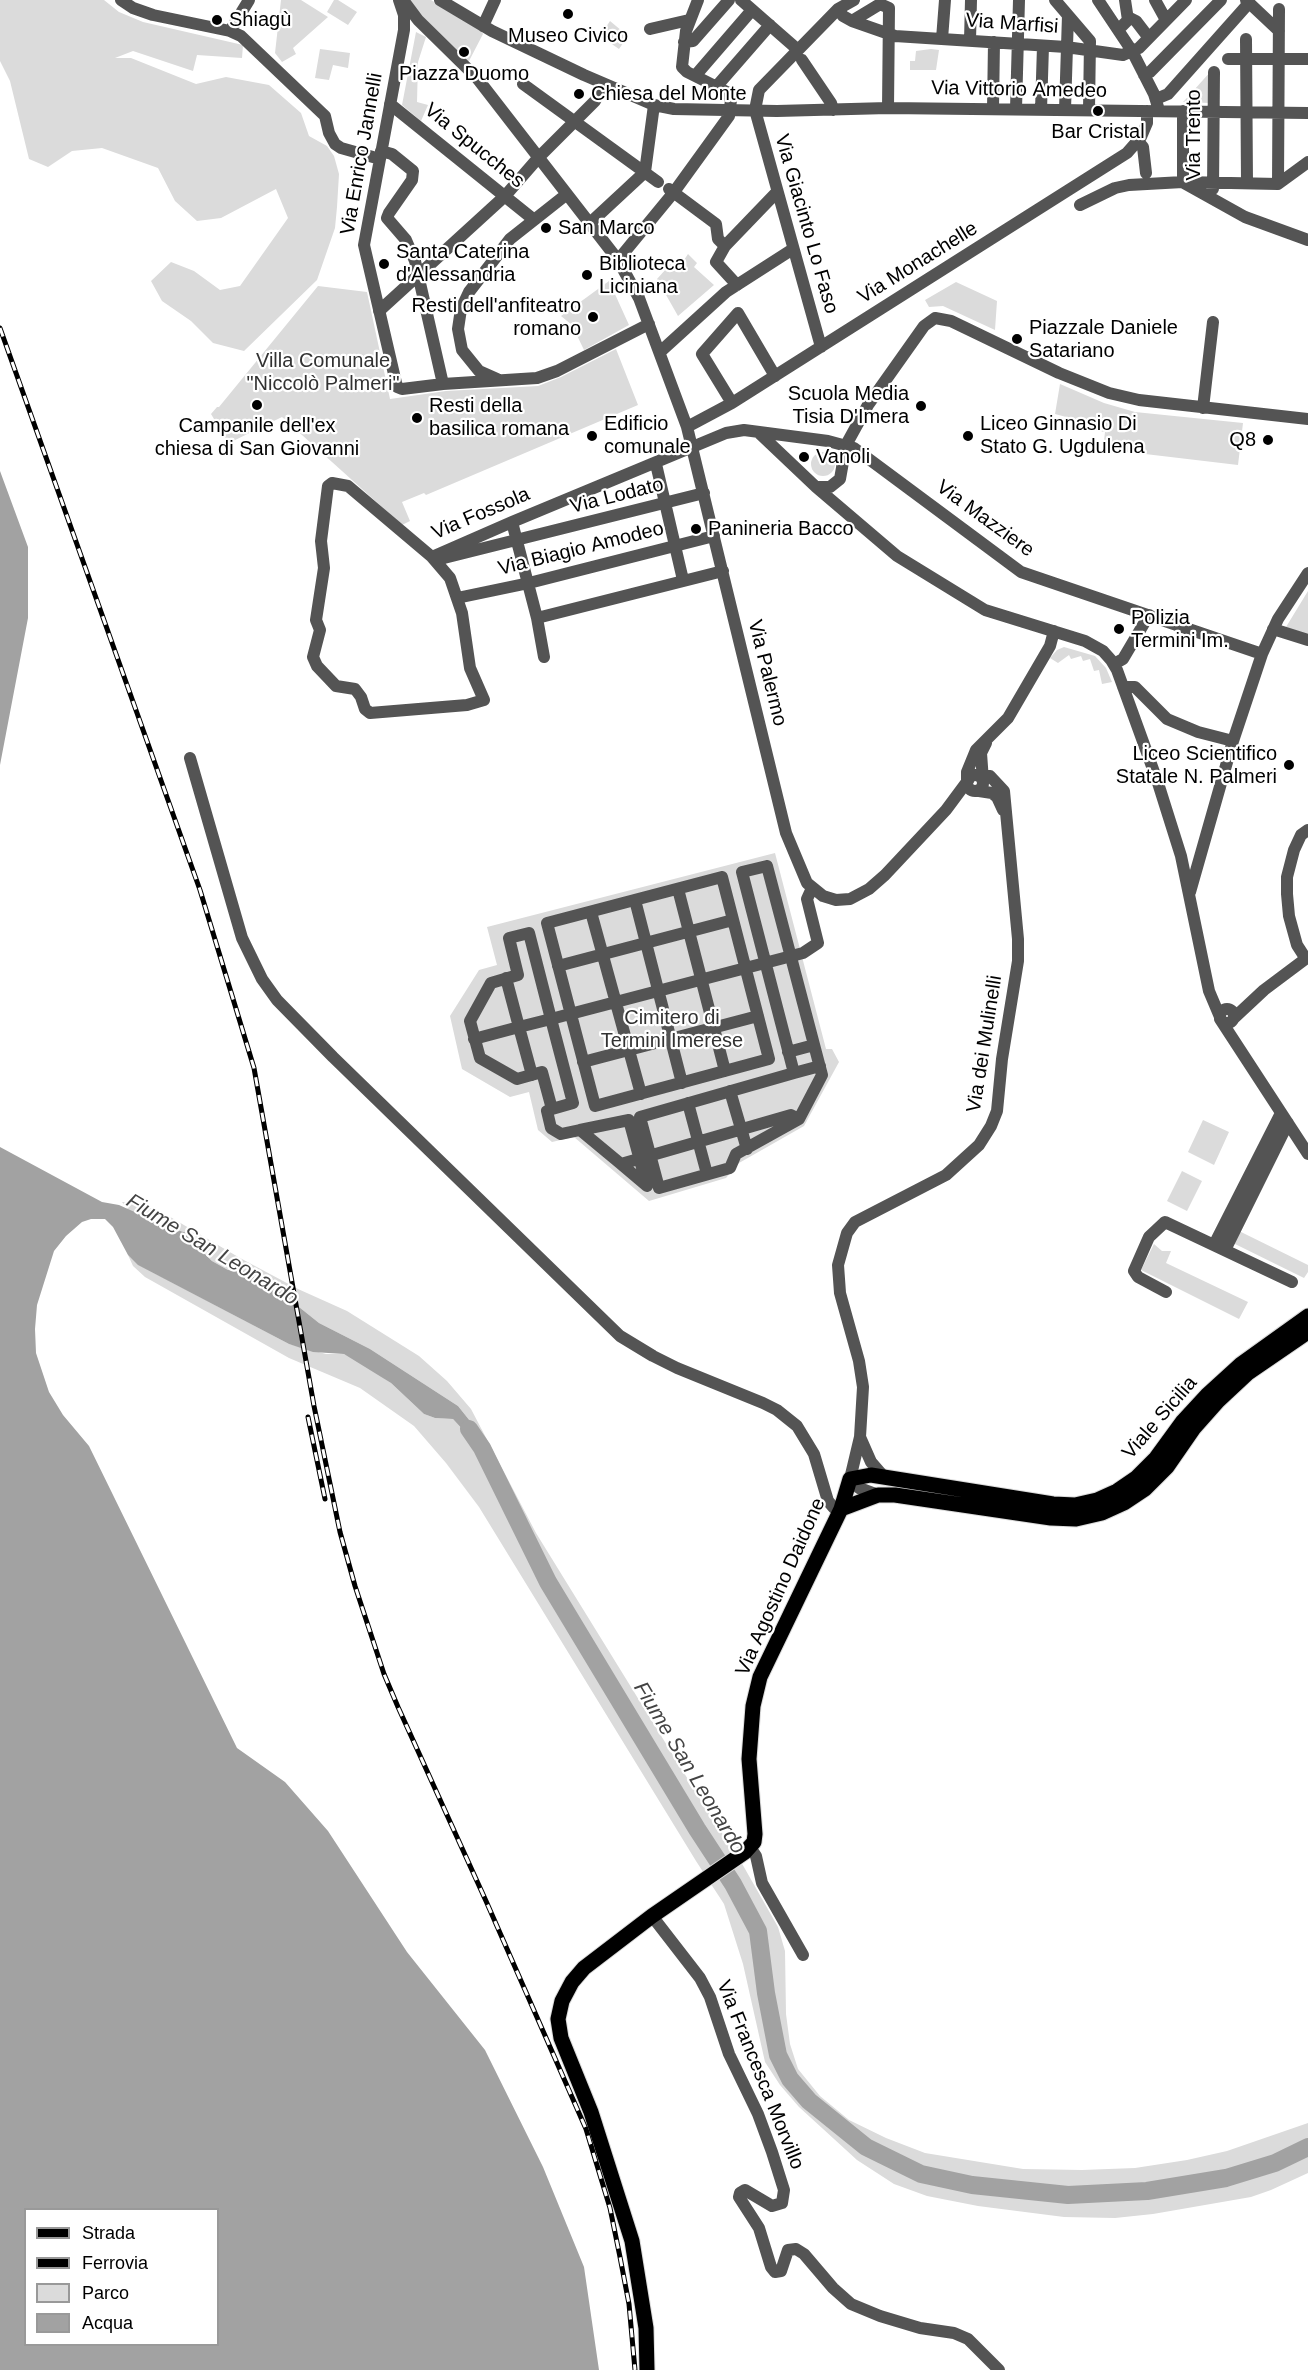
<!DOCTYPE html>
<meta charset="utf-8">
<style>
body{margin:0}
#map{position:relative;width:1308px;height:2370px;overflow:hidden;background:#fff;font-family:Helvetica,sans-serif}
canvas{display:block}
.legend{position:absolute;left:24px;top:2208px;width:195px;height:138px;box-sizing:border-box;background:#fff;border:2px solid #999;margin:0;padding:8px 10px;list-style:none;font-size:18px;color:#000}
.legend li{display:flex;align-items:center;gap:12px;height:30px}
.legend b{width:30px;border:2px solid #999}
</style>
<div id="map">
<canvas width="1308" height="2370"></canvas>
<ul class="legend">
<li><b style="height:8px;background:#000"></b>Strada</li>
<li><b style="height:8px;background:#000"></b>Ferrovia</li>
<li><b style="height:16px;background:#dbdbdb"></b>Parco</li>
<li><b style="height:16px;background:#a2a2a2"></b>Acqua</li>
</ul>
</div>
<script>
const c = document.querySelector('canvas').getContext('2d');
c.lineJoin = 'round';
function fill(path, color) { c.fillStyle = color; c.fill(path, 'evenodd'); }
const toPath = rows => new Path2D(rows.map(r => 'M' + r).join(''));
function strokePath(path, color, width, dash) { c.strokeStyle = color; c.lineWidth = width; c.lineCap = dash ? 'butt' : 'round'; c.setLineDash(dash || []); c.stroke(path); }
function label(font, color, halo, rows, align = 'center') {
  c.font = font + ' Helvetica,sans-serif'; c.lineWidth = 4.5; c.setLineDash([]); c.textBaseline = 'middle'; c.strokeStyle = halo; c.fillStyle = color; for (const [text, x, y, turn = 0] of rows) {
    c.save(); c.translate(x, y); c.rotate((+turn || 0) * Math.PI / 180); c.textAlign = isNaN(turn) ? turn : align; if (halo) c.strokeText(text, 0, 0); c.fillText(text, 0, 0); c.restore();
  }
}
fill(toPath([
 [0,0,104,0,119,12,143,22,243,45,242,58,197,55,193,71,133,51,115,58,131,58,196,84,226,77,269,85,301,113,309,136,327,146,334,156,339,174,337,207,335,228,317,280,244,351,213,343,191,321,162,301,151,281,171,262,194,271,220,290,240,286,288,218,276,189,221,218,197,221,175,201,158,168,102,148,72,151,48,167,29,159,10,81,0,61],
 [281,0,301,0,328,17,293,48,296,54,282,62,275,53],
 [334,0,338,0,357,12,348,25,327,12],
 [407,0,431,0,481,30,483,34,469,61,465,60],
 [610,21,628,36,619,49,600,36],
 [416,32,426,37,418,62,417,102,428,105,421,121,402,105],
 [320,49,350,53,348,68,333,65,329,80,315,78],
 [931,49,939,50,936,70,910,70,910,61,915,61,916,51],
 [1212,70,1210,103,1183,102,1185,100],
 [688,254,697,263,694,267,714,285,678,316,657,279,675,259,682,263],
 [609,281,629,325,584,350,572,325,561,316],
 [956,282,997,301,995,330,943,306,929,307,925,300],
 [318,286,367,292,390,399,446,391,538,386,561,377,616,349,638,405,426,495,424,493,402,502,410,521,402,525,282,417,227,444,219,423,217,424,211,414,217,407,219,407],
 [1060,384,1104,403,1135,412,1243,423,1238,465,1103,449,1105,432,1097,431,1092,425,1081,421,1055,414],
 '811 464a12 12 0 1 1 24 0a12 12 0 1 1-24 0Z',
 [1308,591,1308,636,1286,627],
 [1064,647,1095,656,1106,668,1112,682,1102,684,1099,670,1094,671,1090,659,1083,661,1081,656,1071,659,1069,655,1058,663,1050,658,1057,650],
 [775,853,826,1049,832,1049,839,1062,804,1126,739,1163,726,1178,649,1201,574,1137,552,1142,538,1130,529,1092,510,1097,462,1069,450,1016,479,970,497,965,487,927],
 [1203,1120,1229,1132,1214,1165,1188,1152],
 [1182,1171,1202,1181,1187,1211,1167,1201],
 [122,1202,141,1203,172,1218,240,1258,298,1289,347,1311,419,1356,447,1381,471,1409,536,1533,718,1828,732,1846,778,1927,785,1951,786,2014,790,2044,798,2069,820,2096,849,2120,886,2138,925,2153,1023,2169,1082,2170,1135,2168,1187,2160,1227,2151,1308,2123,1308,2173,1271,2190,1251,2197,1153,2214,1115,2218,1064,2217,978,2206,927,2196,894,2184,857,2160,799,2107,780,2085,765,2062,743,1964,724,1904,696,1861,479,1507,446,1463,414,1426,360,1388,289,1358,145,1277,133,1266,128,1255,139,1265,289,1344,326,1354,344,1354,356,1359,391,1383,424,1414,435,1418,453,1419,474,1442,482,1448,482,1436,458,1406,370,1349,319,1323,279,1291,243,1272,228,1270,212,1261,187,1233,170,1228,158,1219,148,1218,129,1211],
 [1239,1231,1308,1265,1308,1272,1304,1278,1233,1243],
 [1154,1244,1162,1251,1171,1251,1166,1263,1248,1302,1239,1319,1141,1270]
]), '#dbdbdb');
fill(toPath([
 [0,471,28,547,28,618,0,765],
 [0,1147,102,1202,119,1205,148,1218,158,1219,170,1228,187,1233,198,1240,197,1246,212,1261,228,1270,243,1271,279,1291,319,1323,370,1349,458,1406,482,1436,482,1448,474,1442,453,1419,435,1418,424,1414,391,1383,344,1354,313,1352,289,1344,138,1265,128,1255,113,1227,105,1219,91,1219,82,1222,66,1236,54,1251,37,1305,35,1329,36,1353,49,1392,63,1415,89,1446,237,1748,285,1782,328,1831,407,1952,485,2050,543,2167,584,2267,599,2370,0,2370],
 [26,2210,218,2210,218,2344,26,2344]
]), '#a2a2a2');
strokePath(toPath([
 [469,1429,482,1448,548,1582,697,1829,733,1884,758,1931,766,1993,778,2055,790,2079,809,2101,866,2147,921,2174,972,2185,1068,2195,1147,2191,1226,2178,1275,2163,1308,2147]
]), '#a2a2a2', 18);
const major = toPath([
 [841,1509,878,1495,895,1495,1051,1518,1076,1519,1102,1513,1124,1503,1145,1489,1167,1467,1194,1428,1218,1401,1248,1373,1308,1332],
 [647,2370,646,2328,632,2241,591,2112,561,2038,558,2019,562,2001,572,1982,584,1968,652,1916,745,1852,754,1842,755,1834,749,1759,753,1706,760,1677,841,1509,850,1479,871,1475,1053,1504,1075,1505,1097,1500,1117,1491,1136,1478,1156,1458,1183,1421,1207,1395,1241,1364,1308,1316]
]);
strokePath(major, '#dbdbdb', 17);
strokePath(toPath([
 [121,0,133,8,153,15,230,31,241,36,325,116,329,133,335,144,341,148,380,159],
 [399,0,404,15,404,30,364,245,397,387,402,389,443,384,537,378,557,371,649,324],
 [403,0,418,20,477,78,618,260,639,298,687,427,786,833,807,883,823,896,836,900,850,899,869,889,885,875,946,810,969,779],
 [440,0,492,31,584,75,654,105,674,109,777,111,888,108,1308,113],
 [741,0,797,49],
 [1055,0,1090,41,1089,110],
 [1098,0,1132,51,1154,94,1158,107],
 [1155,0,1166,20],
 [1246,0,1279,31],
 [838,9,843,16,852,21,895,36,1066,47,1123,55,1139,48,1186,0],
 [1128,17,1136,21,1149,38],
 [852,21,880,4,889,8,888,108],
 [483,26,495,0],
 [650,29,689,20],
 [1118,30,1128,20,1125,0],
 [230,31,249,0],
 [942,39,945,0],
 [1246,39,1247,183],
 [970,41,971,0],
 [684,42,693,41,729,0],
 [1228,59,1308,59],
 [802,60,831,103,833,110],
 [1144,75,1150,72,1221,0],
 [695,76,752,10],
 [523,84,658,182],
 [716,87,770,25],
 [1156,99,1168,94,1249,3],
 [390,104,533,219],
 [993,109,994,42],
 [1016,109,1019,0],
 [1041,110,1043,46],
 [1065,110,1068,15],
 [1138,141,1143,147,1146,173],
 [381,151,392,154,413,171,412,180,389,213,387,218,406,240,415,261,443,384],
 [1183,182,1183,111],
 [1184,183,1245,217,1308,240],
 [1278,184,1279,9],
 [1278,184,1308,162],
 [669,189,716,224,718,239,725,246,716,262,737,285],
 [1213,189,1214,72],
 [1080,205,1115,188,1129,185,1183,182,1278,184],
 [590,223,645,172,654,105],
 [725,246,776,193],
 [618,260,674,192,729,116,731,100,727,92,687,72,682,67,686,31,698,0],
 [379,311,505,196,539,157,595,101,604,84],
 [821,347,755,110,759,90,838,9,854,0],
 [660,352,726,292,793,249],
 [497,379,479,371,462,350,458,329,461,309,469,292,510,239,567,194],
 [732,403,702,354,738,313,775,376],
 [1203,408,1213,322],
 [687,427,732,403,1127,153,1141,137,1147,123,1147,111],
 [758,432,816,487,897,556,985,610,1085,641,1103,651,1111,660,1117,670,1158,783,1181,856,1209,991,1220,1017],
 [656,464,683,580],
 [332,483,348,486,432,557,450,578,462,613,470,668,484,700,467,705,370,713,365,709,361,697,355,689,336,686,317,666,313,657,320,630,316,620,324,568,321,541,328,486,332,483],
 [816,487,830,487,840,479,846,445,868,405,924,326,935,318,951,321,1059,373,1109,393,1139,400,1308,419],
 [512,522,537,618,544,657],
 [432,557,512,522,726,433,744,430,828,441,854,448,1021,572,1262,654],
 [440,559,704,493],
 [457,598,529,583,714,536],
 [537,618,723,571],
 [1273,629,1308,640],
 [1114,664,1123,659,1149,615],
 [1123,687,1135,687,1167,719,1198,732,1233,741],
 [190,758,242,938,262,979,277,1000,333,1057,620,1336,653,1356,677,1368,763,1403,777,1410,797,1426,814,1454,828,1501,834,1508,841,1509],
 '967 783a8 8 0 1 1 16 0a8 8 0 1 1-16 0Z',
 [983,781,981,753,986,743],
 [967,785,967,772,976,750,1008,718,1050,646,1054,631],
 [979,791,992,793,997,797,1003,810],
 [767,866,822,1075,799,1119,736,1154,730,1168,659,1188,640,1117,794,1073,742,872,767,866],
 [722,877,769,1059,595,1106,547,923,722,877],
 [678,889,725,1071],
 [1190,892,1233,741,1262,654,1278,619,1308,573],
 [635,900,682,1083],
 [591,912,641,1094],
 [1306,959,1297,945,1289,916,1287,894,1287,877,1294,850,1301,835,1308,830],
 [558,966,733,920],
 [506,978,519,1027,551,1019,573,1103,552,1109,542,1072,517,1079,480,1058,470,1021,491,983,518,975,509,938,529,933,551,1019,803,953,818,943,807,899,812,888],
 '1220 1016a7 7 0 1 1 14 0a7 7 0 1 1-14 0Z',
 [1234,1018,1264,990,1308,957],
 [1220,1019,1308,1154],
 [474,1039,519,1027,532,1075],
 [788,1052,814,1045],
 [583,1062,758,1016],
 [794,1073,820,1066],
 [730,1091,747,1149],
 [688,1103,707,1174],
 [552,1109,547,1111,551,1128,561,1134,580,1130,621,1164,791,1115,799,1119],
 [1281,1113,1217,1239,1217,1244,1220,1246,1228,1244,1288,1123],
 [580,1130,629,1120,647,1186,621,1164],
 [1166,1292,1138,1277,1134,1271,1149,1237,1165,1222,1292,1282],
 [860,1437,871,1462,884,1477],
 [878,1495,859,1488,850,1479,860,1437,863,1387,859,1361,840,1293,838,1265,847,1233,855,1222,946,1175,979,1145,991,1126,997,1111,1002,1059,1018,961,1018,939,1004,791,990,776,976,775],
 [750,1847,756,1856,762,1883,803,1955],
 [652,1916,700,1978,710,1997,729,2054,758,2114,772,2152,784,2190,782,2203,772,2206,745,2190,740,2193,739,2197,759,2228,771,2267,775,2272,781,2271,788,2250,796,2249,804,2254,833,2288,851,2304,880,2316,920,2328,954,2333,968,2339,999,2370]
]), '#545454', 12);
strokePath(major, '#000', 15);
const rail = toPath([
 [0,328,200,890,254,1068,314,1406,340,1532,355,1586,384,1674,398,1707,486,1901,586,2129,610,2208,620,2257,629,2304,635,2370],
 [308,1417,325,1499]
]);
strokePath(rail, '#000', 5);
strokePath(rail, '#fff', 3, [9]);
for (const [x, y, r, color] of [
 [568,14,6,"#000"],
 [217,20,6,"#000"],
 [464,52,6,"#000"],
 [579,94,6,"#000"],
 [1098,111,6,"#000"],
 [546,228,6,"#000"],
 [384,264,6,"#000"],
 [587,275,6,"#000"],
 [593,317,6,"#000"],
 [1017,339,6,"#000"],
 [257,405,6,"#000"],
 [921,406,6,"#000"],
 [417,418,6,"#000"],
 [592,436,6,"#000"],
 [968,436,6,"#000"],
 [1268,440,6,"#000"],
 [804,457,6,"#000"],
 [696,529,6,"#000"],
 [1119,629,6,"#000"],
 [1289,765,6,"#000"]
]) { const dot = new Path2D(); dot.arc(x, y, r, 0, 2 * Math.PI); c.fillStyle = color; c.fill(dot); strokePath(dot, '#fff', 2); }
label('20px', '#000', '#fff', [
 ["Shiagù",229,20],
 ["Museo Civico",568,36,"center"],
 ["Piazza Duomo",464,74,"center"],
 ["Chiesa del Monte",591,94],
 ["Bar Cristal",1098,132,"center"],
 ["San Marco",558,228],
 ["Santa Caterina",396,252],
 ["d'Alessandria",396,275],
 ["Biblioteca",599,264],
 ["Liciniana",599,287],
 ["Resti dell'anfiteatro",581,306,"right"],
 ["romano",581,329,"right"],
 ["Piazzale Daniele",1029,328],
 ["Satariano",1029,351],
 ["Scuola Media",909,394,"right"],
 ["Tisia D'Imera",909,417,"right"],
 ["Resti della",429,406],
 ["basilica romana",429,429],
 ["Edificio",604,424],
 ["comunale",604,447],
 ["Liceo Ginnasio Di",980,424],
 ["Stato G. Ugdulena",980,447],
 ["Campanile dell'ex",257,426,"center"],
 ["chiesa di San Giovanni",257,449,"center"],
 ["Q8",1256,440,"right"],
 ["Vanoli",816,457],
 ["Panineria Bacco",708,529],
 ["Polizia",1131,618],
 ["Termini Im.",1131,641],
 ["Liceo Scientifico",1277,754,"right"],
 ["Statale N. Palmeri",1277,777,"right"]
], 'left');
label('20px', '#000', '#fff', [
 ["Via Marfisi",1012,24,4],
 ["Via Vittorio Amedeo",1019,90,1],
 ["Via Trento",1194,135,-90],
 ["Via Spucches",474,146,39],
 ["Via Enrico Jannelli",362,154,-80],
 ["Via Giacinto Lo Faso",806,224,74],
 ["Via Monachelle",918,263,-32],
 ["Via Lodato",617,496,-14],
 ["Via Fossola",481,514,-23],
 ["Via Mazziere",985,519,36],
 ["Via Biagio Amodeo",581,549,-14],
 ["Via Palermo",767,673,76],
 ["Via dei Mulinelli",985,1044,-81],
 ["Viale Sicilia",1160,1418,-49],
 ["Via Agostino Daidone",781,1587,-66],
 ["Via Francesca Morvillo",760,2075,68]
]);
label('20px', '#323232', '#fff', [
 ["Villa Comunale",323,361],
 ["\"Niccolò Palmeri\"",323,384],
 ["Cimitero di",672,1018],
 ["Termini Imerese",672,1041]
]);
label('italic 21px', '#434343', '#fff', [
 ["Fiume San Leonardo",212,1250,31],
 ["Fiume San Leonardo",689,1768,59]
]);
</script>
